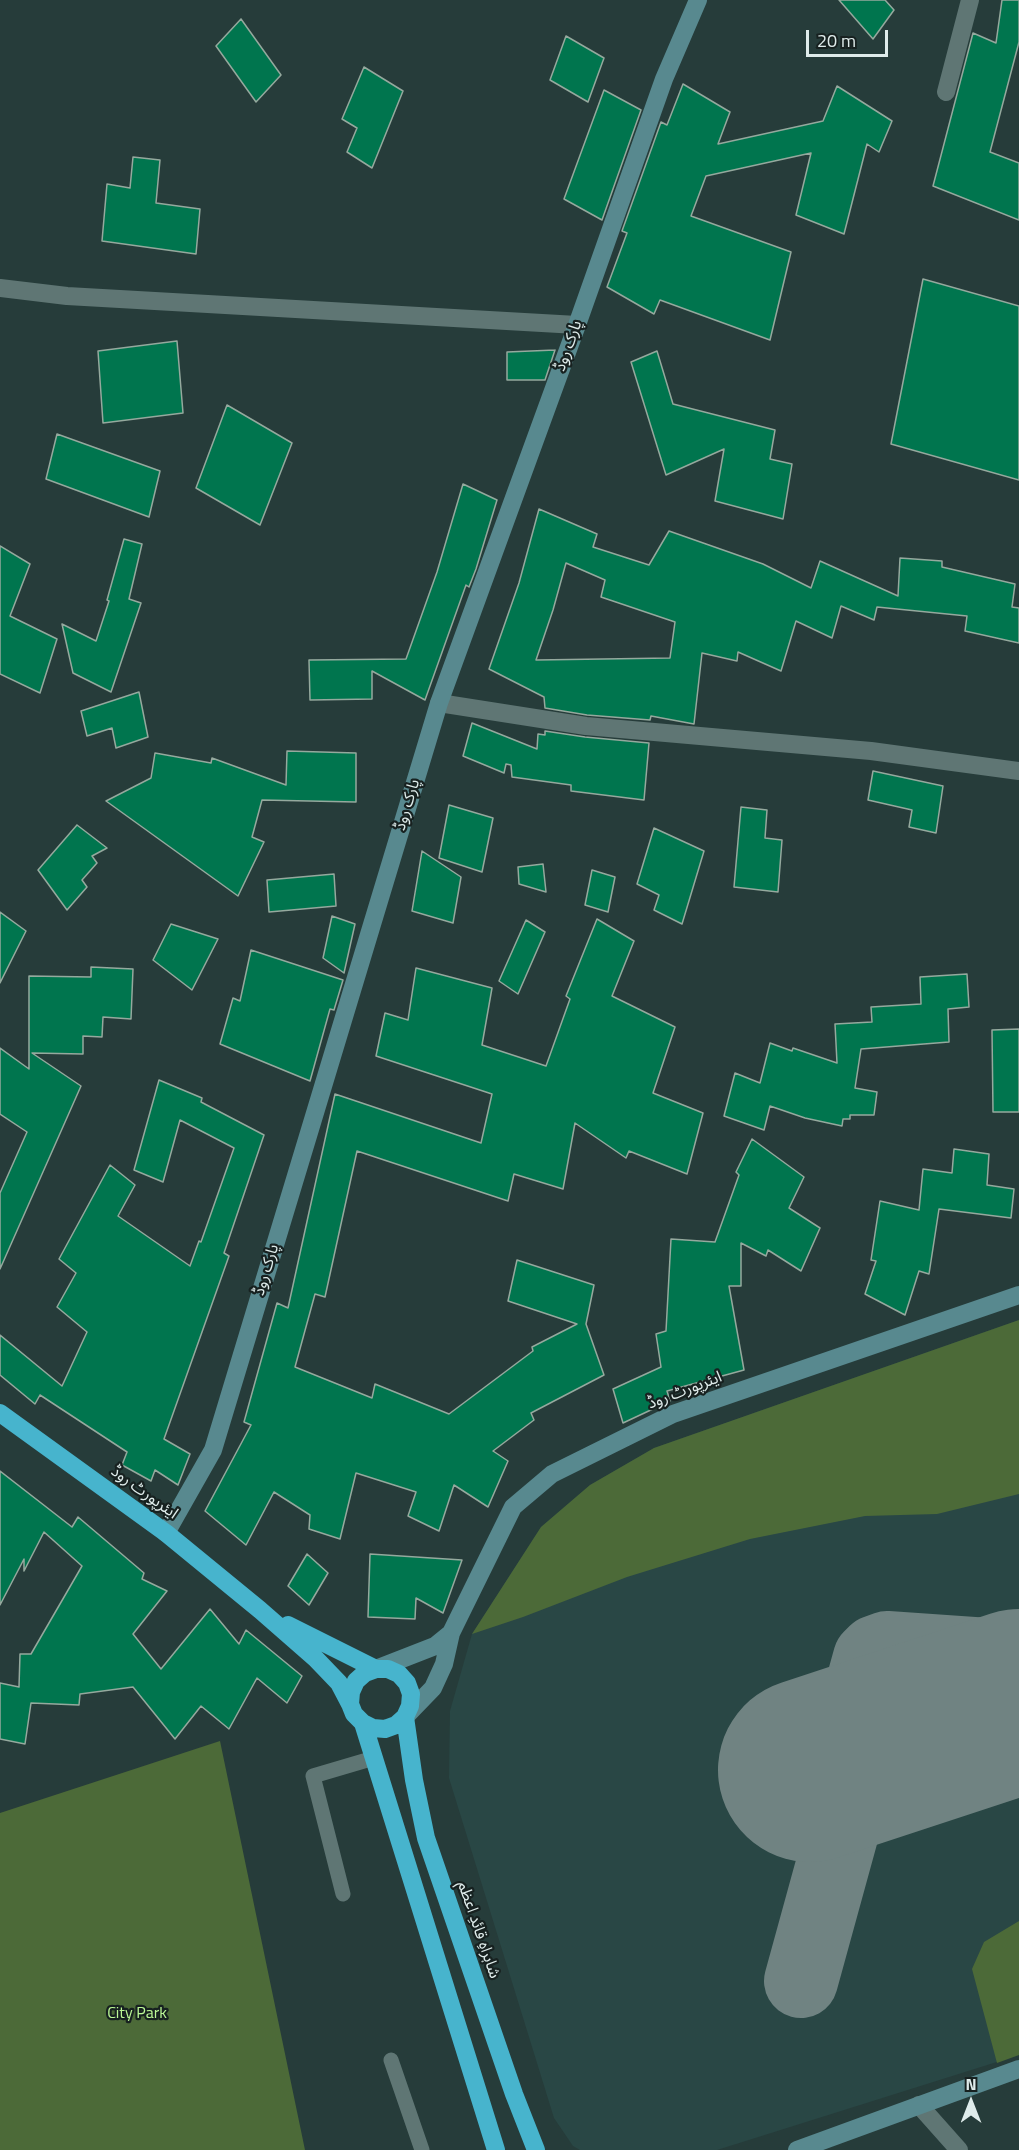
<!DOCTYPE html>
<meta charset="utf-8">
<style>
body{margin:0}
#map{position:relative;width:1019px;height:2150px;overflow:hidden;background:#263c3a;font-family:"Titillium Web",sans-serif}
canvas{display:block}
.north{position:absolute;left:941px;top:2072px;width:60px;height:60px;-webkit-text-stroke:4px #172120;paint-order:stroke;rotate:0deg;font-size:16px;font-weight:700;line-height:24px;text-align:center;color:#dfeceb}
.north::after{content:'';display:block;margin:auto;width:21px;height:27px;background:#dfeceb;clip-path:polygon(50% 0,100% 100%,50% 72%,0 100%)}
.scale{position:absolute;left:806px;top:30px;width:82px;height:27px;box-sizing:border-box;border:3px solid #dfeceb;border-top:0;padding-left:8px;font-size:18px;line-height:21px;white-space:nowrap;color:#dfeceb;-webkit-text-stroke:4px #172120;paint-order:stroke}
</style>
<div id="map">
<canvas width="1019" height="2150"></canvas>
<div class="north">N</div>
<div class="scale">20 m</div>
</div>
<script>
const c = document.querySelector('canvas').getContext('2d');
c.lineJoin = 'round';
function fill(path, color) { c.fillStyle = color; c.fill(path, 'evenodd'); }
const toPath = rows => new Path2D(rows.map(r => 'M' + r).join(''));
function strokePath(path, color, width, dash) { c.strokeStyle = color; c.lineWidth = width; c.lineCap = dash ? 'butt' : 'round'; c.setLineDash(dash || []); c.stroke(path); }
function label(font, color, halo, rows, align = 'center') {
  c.font = font + ' "Titillium Web","Noto Sans Arabic",sans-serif'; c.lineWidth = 4.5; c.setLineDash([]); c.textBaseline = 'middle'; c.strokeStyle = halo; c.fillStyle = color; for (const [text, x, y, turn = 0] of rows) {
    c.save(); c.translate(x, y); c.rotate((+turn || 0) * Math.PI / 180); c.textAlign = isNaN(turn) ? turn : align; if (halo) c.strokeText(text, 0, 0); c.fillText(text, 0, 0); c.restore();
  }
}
fill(toPath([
 [1019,1320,1019,2055,717,2150,580,2150,573,2146,554,2118,449,1778,450,1711,472,1634,541,1527,590,1485,654,1448]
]), '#294745');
fill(toPath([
 [1019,1320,1019,1494,937,1514,865,1516,750,1539,627,1577,523,1617,472,1634,541,1527,590,1485,654,1448],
 [220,1741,305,2150,0,2150,0,1813],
 [1019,1921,1019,2055,997,2063,972,1969,984,1942]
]), '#4c6a38');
strokePath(toPath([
 [937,1728,907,1726,885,1714,870,1697,865,1676,870,1658,876,1652,887,1648,1019,1657],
 [801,1981,864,1752]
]), '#708382', 74);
strokePath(toPath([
 [810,1770,1019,1701]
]), '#708382', 184);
const building = toPath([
 [839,0,885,0,894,10,873,39,839,0],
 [1002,0,1019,0,1019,42,990,152,1019,163,1019,220,933,186,973,33,996,43,1002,0],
 [241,19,281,75,256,102,216,46,241,19],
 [566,36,604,58,588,102,550,80,566,36],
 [364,67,403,91,372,168,347,152,357,128,342,119,364,67],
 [683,84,730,112,718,144,823,121,837,86,892,121,879,152,867,144,844,234,796,215,811,153,706,176,691,216,791,252,770,340,660,300,654,314,607,287,627,233,622,231,661,122,667,125,683,84],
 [604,90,641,110,602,220,564,199,604,90],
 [133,157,160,160,156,203,200,209,196,254,102,241,107,184,130,188,133,157],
 [923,279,1019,306,1019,480,891,444,923,279],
 [177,341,183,413,103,423,98,351,177,341],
 [555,350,545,380,507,380,507,352,555,350],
 [657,351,673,404,775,430,770,459,792,464,783,519,715,501,724,449,666,475,631,362,657,351],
 [227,405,292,443,260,525,196,488,227,405],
 [57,434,160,471,149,517,46,479,57,434],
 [463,484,497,500,476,569,469,587,466,585,425,700,372,671,372,699,310,700,309,660,406,659,437,572,463,484],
 [539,509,597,534,593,547,649,565,669,531,763,564,811,588,820,561,898,596,900,558,942,561,942,567,1015,584,1012,607,1019,608,1019,643,965,631,967,616,877,607,874,620,841,606,832,638,796,621,781,671,738,652,737,661,702,653,694,724,651,716,650,720,587,715,545,708,544,697,489,669,519,583,539,509],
 [566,563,605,580,601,597,675,622,670,658,536,660,553,610,566,563],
 [124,539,142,544,129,599,141,603,111,692,73,673,62,624,96,641,109,601,107,600,124,539],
 [0,546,30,564,10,616,57,639,40,693,0,674,0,546],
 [139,692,148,737,116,748,112,728,87,736,81,711,139,692],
 [472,723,537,749,538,734,545,735,545,731,585,737,649,743,644,800,571,791,571,785,512,777,511,765,506,764,504,773,463,756,472,723],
 [287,751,356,753,356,802,262,800,252,837,264,842,238,896,106,801,151,778,155,753,211,763,212,758,286,785,287,751],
 [873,771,943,786,936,833,909,827,912,810,868,800,873,771],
 [449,805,493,818,482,872,439,858,449,805],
 [741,807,767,810,765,838,782,840,778,892,734,887,741,807],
 [77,825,107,848,92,856,97,863,82,880,87,887,67,910,38,870,77,825],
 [654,828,704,851,682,924,654,910,659,895,637,884,654,828],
 [422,851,461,877,453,923,412,911,422,851],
 [543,864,546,892,519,884,518,867,543,864],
 [592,870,615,877,608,912,585,905,592,870],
 [334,874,336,906,269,912,267,880,334,874],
 [0,912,26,931,0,983,0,912],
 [332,916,355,924,344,973,323,958,332,916],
 [597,919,634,941,612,996,675,1027,653,1093,703,1113,687,1174,629,1151,626,1158,575,1123,563,1189,514,1174,508,1201,357,1151,325,1297,315,1294,295,1367,372,1398,375,1384,449,1414,533,1351,532,1347,577,1324,508,1301,517,1260,594,1285,586,1324,604,1375,531,1413,534,1420,493,1451,508,1461,488,1507,454,1485,439,1531,408,1516,416,1492,356,1473,340,1539,309,1529,310,1515,274,1492,246,1545,205,1511,251,1425,244,1422,277,1303,288,1308,335,1094,481,1143,492,1094,376,1056,385,1013,408,1020,416,968,492,988,482,1045,546,1066,570,999,566,996,597,919],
 [526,920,545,932,518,994,499,981,526,920],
 [171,924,218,939,192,990,153,960,171,924],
 [251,950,343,980,334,1010,330,1009,310,1081,220,1044,233,998,240,1001,251,950],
 [91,967,133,969,131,1019,103,1017,102,1037,83,1036,83,1054,32,1053,81,1086,0,1269,0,1193,27,1132,0,1114,0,1048,29,1069,29,976,91,977,91,967],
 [967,974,969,1007,948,1009,949,1042,861,1049,855,1088,877,1092,874,1115,850,1115,850,1119,843,1119,842,1126,805,1118,770,1106,764,1130,724,1116,735,1073,760,1083,770,1043,792,1051,793,1048,837,1063,835,1024,872,1022,871,1007,921,1004,920,977,967,974],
 [1019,1029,1019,1112,993,1112,992,1030,1019,1029],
 [159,1080,202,1098,201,1102,264,1135,224,1253,229,1256,164,1439,190,1454,178,1485,155,1470,151,1481,122,1465,127,1452,40,1395,35,1404,0,1375,0,1335,62,1386,87,1332,57,1307,76,1273,59,1259,110,1165,135,1185,118,1216,190,1266,199,1241,201,1242,234,1148,180,1120,163,1182,134,1170,159,1080],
 [752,1139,804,1177,789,1208,820,1228,801,1271,768,1250,766,1256,741,1243,741,1286,729,1286,744,1370,667,1391,670,1401,623,1423,613,1389,661,1367,656,1334,666,1331,671,1239,715,1242,739,1175,736,1172,752,1139],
 [954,1149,989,1154,987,1185,1014,1189,1011,1218,939,1209,929,1274,919,1271,905,1315,865,1294,876,1261,871,1260,880,1201,919,1210,923,1169,952,1173,954,1149],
 [0,1471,72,1527,78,1517,144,1573,142,1579,167,1591,133,1634,161,1669,210,1609,239,1644,246,1630,302,1676,287,1703,257,1678,229,1729,201,1706,175,1739,133,1687,80,1694,79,1705,31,1703,25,1744,0,1739,0,1683,19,1687,20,1654,31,1654,82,1566,44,1532,24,1571,24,1559,0,1605,0,1471],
 [307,1554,328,1573,309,1605,288,1586,307,1554],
 [370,1554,462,1560,443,1613,416,1598,415,1619,368,1617,370,1554]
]);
fill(building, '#00754e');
strokePath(building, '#95a99e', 1.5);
strokePath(toPath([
 [343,1894,313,1776,374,1758],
 [391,2060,422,2150]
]), '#5f7674', 15);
strokePath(toPath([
 [946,92,970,0],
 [0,288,67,296,577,325],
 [439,703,586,726,871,751,1019,771],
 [919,2105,959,2150]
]), '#5f7674', 18);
strokePath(toPath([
 [166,1533,213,1450,439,703,577,325,664,79,698,0],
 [376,1669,435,1646,451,1633],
 [405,1717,433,1688,444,1664,451,1633,513,1507,552,1474,673,1414,1019,1295],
 [797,2150,1019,2069]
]), '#58898f', 18);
strokePath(toPath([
 [0,1413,166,1533,260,1610,316,1659,339,1683,350,1704],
 [288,1625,376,1669,388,1669,399,1674,407,1683,411,1694,410,1706,405,1717,396,1725,385,1729,373,1728,363,1723,354,1714,350,1704,351,1692,356,1681,365,1673,376,1669],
 [405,1717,414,1780,426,1838,514,2094,536,2150],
 [363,1723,496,2150]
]), '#47b4cd', 18);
label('16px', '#dfeceb', '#172120', [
 ["پارک روڈ",569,346,-70],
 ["پارک روڈ",408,805,-73],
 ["پارک روڈ",267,1270,-73],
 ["ایئرپورٹ روڈ",685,1391,-21],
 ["ایئرپورٹ روڈ",144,1493,36],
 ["شاہراہِ قائدِ اعظم",478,1930,71]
]);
label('16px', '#bcf896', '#172120', [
 ["City Park",137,2014]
]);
</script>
